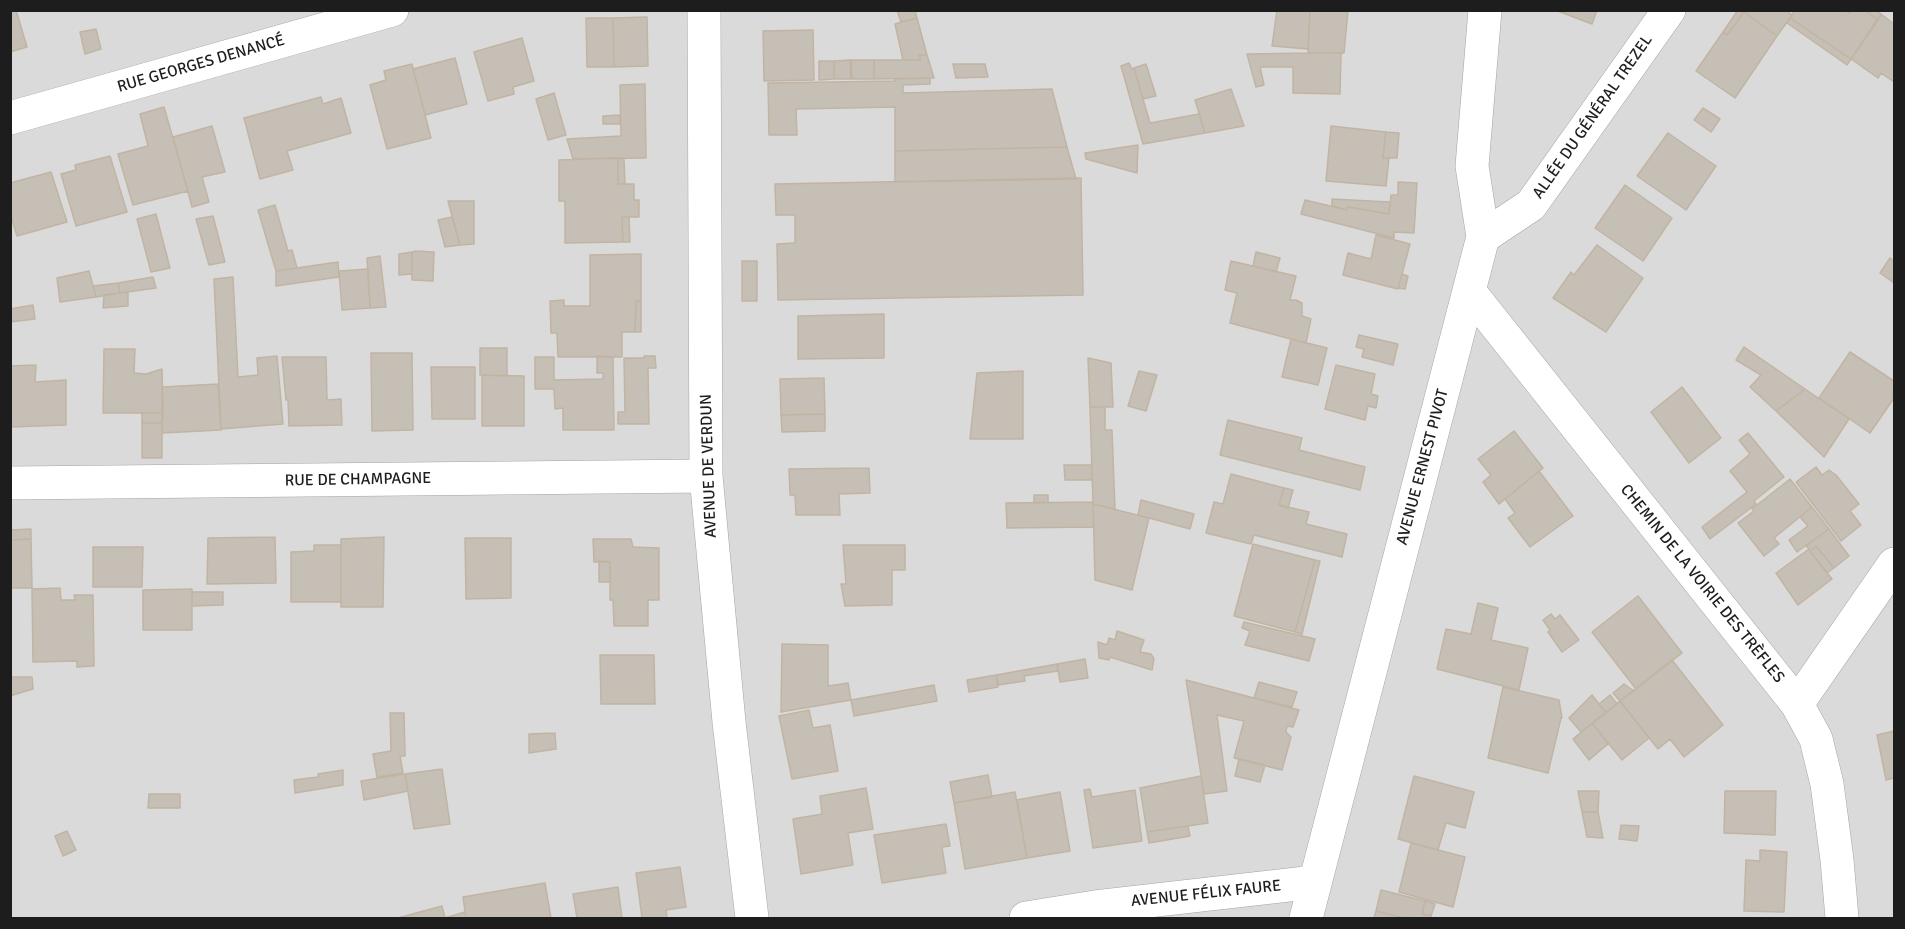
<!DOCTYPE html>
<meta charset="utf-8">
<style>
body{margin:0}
#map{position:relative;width:1905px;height:929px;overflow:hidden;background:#efece2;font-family:Signika,sans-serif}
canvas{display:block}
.frame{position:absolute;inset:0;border:12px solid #1d1d1d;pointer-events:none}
</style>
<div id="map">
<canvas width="1905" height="929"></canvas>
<div class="frame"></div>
</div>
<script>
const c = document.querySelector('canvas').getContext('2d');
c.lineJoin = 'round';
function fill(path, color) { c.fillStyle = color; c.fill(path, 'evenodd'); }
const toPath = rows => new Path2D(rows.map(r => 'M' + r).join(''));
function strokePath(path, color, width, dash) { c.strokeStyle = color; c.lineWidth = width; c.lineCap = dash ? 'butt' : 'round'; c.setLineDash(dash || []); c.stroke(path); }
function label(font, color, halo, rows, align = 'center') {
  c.font = font + ' Signika,sans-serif'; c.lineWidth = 4.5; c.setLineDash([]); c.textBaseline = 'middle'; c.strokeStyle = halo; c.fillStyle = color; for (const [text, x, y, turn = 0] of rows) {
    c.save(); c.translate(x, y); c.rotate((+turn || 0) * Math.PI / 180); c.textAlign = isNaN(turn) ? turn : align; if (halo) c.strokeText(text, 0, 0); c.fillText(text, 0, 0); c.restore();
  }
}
fill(toPath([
 [11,11,1894,11,1894,918,11,918]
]), '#dbdada');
const building = toPath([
 [10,10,16,10,27,47,10,52,10,10],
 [897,10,915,10,917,18,901,22,897,10],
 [1277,10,1310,10,1308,49,1272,46,1277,10],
 [1310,10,1348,10,1344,53,1308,53,1310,10],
 [1555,10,1597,10,1592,24,1555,10],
 [1738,10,1744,12,1727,35,1723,32,1738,10],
 [1741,10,1786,10,1792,15,1777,36,1741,10],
 [1795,10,1846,10,1849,13,1850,10,1865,10,1878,20,1851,59,1790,18,1795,10],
 [1865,10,1876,10,1881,14,1878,20,1865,10],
 [1744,12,1777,36,1735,98,1696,71,1723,32,1727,35,1744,12],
 [1881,14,1894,24,1894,82,1881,73,1878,78,1851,59,1881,14],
 [647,17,648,66,614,67,613,18,647,17],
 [586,18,613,18,614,67,587,67,586,18],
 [917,18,927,55,919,55,921,60,903,60,895,24,917,18],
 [1790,18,1851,59,1847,65,1787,23,1790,18],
 [96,29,101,49,85,54,80,32,96,29],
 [813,30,814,80,764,81,763,31,813,30],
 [522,38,534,81,513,87,514,94,488,101,474,52,522,38],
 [1308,53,1341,53,1340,94,1293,93,1293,67,1260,67,1264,85,1256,87,1247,54,1308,53],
 [919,55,927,55,934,78,874,79,874,60,921,60,919,55],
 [455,58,467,104,425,115,413,69,455,58],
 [850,60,851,79,834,79,834,61,850,60],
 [851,60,874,60,874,79,852,79,851,60],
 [819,61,834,61,834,79,819,80,819,61],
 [1129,63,1132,69,1134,68,1150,123,1199,114,1205,133,1143,144,1121,66,1129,63],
 [412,64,431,138,387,149,370,85,386,80,384,71,412,64],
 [953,64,985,64,988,77,956,78,953,64],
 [1146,64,1156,96,1143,99,1134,68,1146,64],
 [930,78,930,84,903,85,903,93,1052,89,1067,147,895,151,895,107,796,109,797,135,769,135,768,83,895,81,895,79,930,78],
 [645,84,646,158,573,159,567,139,621,136,620,85,645,84],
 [1231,89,1244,126,1205,133,1195,100,1231,89],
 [554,93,566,135,548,140,536,99,554,93],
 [321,97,323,104,341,98,351,133,287,151,293,170,260,179,244,118,321,97],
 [164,107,188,191,133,205,118,154,148,146,140,114,164,107],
 [1703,108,1720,119,1711,132,1694,120,1703,108],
 [620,115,620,124,603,124,603,116,620,115],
 [212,126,225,172,202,177,209,202,192,207,173,137,212,126],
 [1331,126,1386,132,1383,158,1389,158,1386,186,1326,181,1331,126],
 [1386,132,1399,133,1397,158,1383,158,1386,132],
 [1668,133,1716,166,1686,210,1637,176,1668,133],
 [1138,145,1137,173,1086,159,1085,153,1138,145],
 [1067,147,1076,179,895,182,895,151,1067,147],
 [110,156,127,212,76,226,61,174,76,170,75,165,110,156],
 [618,158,618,184,634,184,634,200,639,200,639,217,622,217,623,242,565,243,565,201,559,201,559,160,618,158],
 [618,158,624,159,625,184,618,184,618,158],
 [51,172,67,222,17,236,10,213,10,183,51,172],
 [1081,178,1083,295,778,300,777,244,795,243,795,215,776,215,775,184,1081,178],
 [1398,182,1417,183,1414,233,1394,232,1394,238,1301,214,1305,200,1347,210,1348,207,1389,214,1391,195,1398,195,1398,182],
 [1625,185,1672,218,1643,261,1595,228,1625,185],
 [1332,199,1390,202,1389,214,1348,207,1347,210,1332,206,1332,199],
 [448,201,474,201,474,244,460,245,448,201],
 [275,205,288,251,292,250,297,268,276,271,258,210,275,205],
 [156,214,170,268,151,272,137,219,156,214],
 [213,216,225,262,209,265,196,219,213,216],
 [452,217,460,245,445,247,438,220,452,217],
 [622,217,629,217,630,242,623,242,622,217],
 [1376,235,1410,244,1398,289,1343,275,1348,253,1371,259,1376,235],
 [1597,245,1643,278,1606,332,1553,298,1571,272,1574,275,1597,245],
 [416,251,434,252,433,281,412,280,412,252,416,251],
 [412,252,412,274,399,275,399,254,412,252],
 [1256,252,1280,258,1276,272,1253,266,1256,252],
 [641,254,641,301,636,301,635,332,622,332,622,357,558,357,557,333,551,333,550,301,564,300,564,306,590,306,590,255,641,254],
 [380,256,386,307,370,308,367,258,380,256],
 [1890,258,1894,261,1894,283,1880,273,1890,258],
 [742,261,757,261,757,301,742,301,742,261],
 [1231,261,1296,276,1290,300,1296,300,1302,303,1302,316,1311,319,1306,343,1230,323,1237,293,1225,290,1231,261],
 [338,262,339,277,276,286,276,271,338,262],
 [368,269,370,308,342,310,339,271,368,269],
 [89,271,96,297,60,302,57,278,89,271],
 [1402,274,1408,276,1405,289,1398,288,1402,274],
 [153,277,156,288,120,293,118,283,153,277],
 [233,277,238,377,258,375,257,358,277,356,283,424,221,429,214,279,233,277],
 [118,283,120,293,96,297,93,286,118,283],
 [128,292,128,306,103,308,104,295,128,292],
 [636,301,641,301,641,332,635,332,636,301],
 [33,305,35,319,10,322,10,309,33,305],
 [884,314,884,358,798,359,798,316,884,314],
 [1359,335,1398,344,1393,365,1362,357,1364,349,1356,347,1359,335],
 [1291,339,1327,348,1318,385,1282,377,1291,339],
 [1744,347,1805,389,1776,411,1750,387,1761,375,1736,360,1744,347],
 [480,348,507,348,507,376,480,375,480,348],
 [104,349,135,349,134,373,146,374,162,369,163,413,103,413,104,349],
 [1850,352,1894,381,1894,398,1870,433,1819,398,1850,352],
 [371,353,412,353,413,430,372,431,371,353],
 [597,356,613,357,614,430,563,430,563,408,555,409,554,389,535,389,535,357,554,357,554,380,603,379,603,373,597,373,597,356],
 [644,356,655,356,656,368,648,368,649,424,618,424,618,412,625,412,624,358,644,358,644,356],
 [282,357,326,357,327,400,341,399,342,425,289,426,288,400,286,400,282,357],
 [1088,358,1111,363,1113,407,1090,407,1088,358],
 [36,365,35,382,66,380,66,425,11,427,10,366,36,365],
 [1336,365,1375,374,1371,394,1378,396,1376,408,1368,406,1365,420,1325,409,1336,365],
 [431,367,475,367,475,419,432,419,431,367],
 [1023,371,1023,439,970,439,977,373,1023,371],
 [1139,371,1157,375,1146,411,1128,406,1139,371],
 [482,375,524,376,524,426,482,426,482,375],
 [824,378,825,414,781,415,780,379,824,378],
 [218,384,221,430,162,433,162,387,218,384],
 [1682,387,1721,438,1689,463,1651,412,1682,387],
 [1805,389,1849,419,1824,457,1776,411,1805,389],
 [1090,407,1105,407,1105,430,1112,430,1115,509,1093,504,1090,407],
 [142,413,163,413,162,423,142,423,142,413],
 [825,414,825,431,782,432,781,415,825,414],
 [1228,420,1302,438,1299,450,1365,467,1360,490,1220,455,1228,420],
 [142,423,162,423,162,458,142,458,142,423],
 [1514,431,1543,468,1499,504,1483,482,1491,475,1478,459,1514,431],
 [1748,433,1784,477,1754,501,1756,504,1710,539,1702,527,1747,492,1730,471,1750,454,1739,440,1748,433],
 [1064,465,1092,465,1092,480,1065,480,1064,465],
 [1816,467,1822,475,1829,470,1836,475,1859,504,1850,511,1861,525,1841,541,1796,482,1816,467],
 [869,468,870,493,839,494,840,515,796,515,795,495,790,495,789,469,869,468],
 [1539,471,1573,516,1530,547,1508,518,1515,513,1505,499,1539,471],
 [1231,474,1284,488,1279,505,1309,512,1306,524,1347,534,1342,557,1254,535,1251,544,1206,533,1214,502,1223,504,1231,474],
 [1790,479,1812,507,1774,538,1779,544,1764,556,1738,523,1754,511,1752,509,1790,479],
 [1284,488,1293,490,1288,508,1279,505,1284,488],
 [1034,495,1048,495,1048,503,1034,503,1034,495],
 [1141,500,1194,514,1190,529,1138,515,1141,500],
 [1093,502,1094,527,1007,528,1006,503,1093,502],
 [1093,504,1149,518,1132,590,1095,580,1093,504],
 [1812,507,1829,529,1797,552,1789,540,1808,526,1800,517,1812,507],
 [31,529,31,539,10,540,10,530,31,529],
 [1829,529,1849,556,1834,568,1816,546,1810,551,1832,579,1798,605,1776,573,1809,549,1806,546,1829,529],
 [275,537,276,583,207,584,208,538,275,537],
 [384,537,383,607,341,607,341,539,384,537],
 [465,538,511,538,511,598,466,599,465,538],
 [31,539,32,588,10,588,10,540,31,539],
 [593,539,631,539,633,547,659,548,659,600,648,600,648,626,614,626,613,600,610,600,610,562,594,562,593,539],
 [1253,544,1315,560,1295,632,1234,616,1253,544],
 [314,545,341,545,341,602,291,602,291,552,314,551,314,545],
 [843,545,905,545,905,570,892,570,892,605,845,606,841,584,846,584,843,545],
 [1816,546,1834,568,1827,573,1810,551,1816,546],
 [93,547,143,547,142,587,93,587,93,547],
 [1315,560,1320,561,1302,634,1295,632,1315,560],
 [599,561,610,562,610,582,599,582,599,561],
 [60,588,61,600,75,600,74,595,93,595,94,666,77,667,77,661,33,662,32,589,60,588],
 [192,589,192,630,143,630,143,590,192,589],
 [192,592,223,592,223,605,192,606,192,592],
 [1638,596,1682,653,1636,689,1592,632,1638,596],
 [1478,603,1498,608,1491,640,1528,648,1519,690,1437,669,1446,629,1471,634,1478,603],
 [1551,614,1555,619,1560,615,1579,640,1562,652,1548,632,1550,630,1543,620,1551,614],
 [1244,622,1315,639,1309,661,1245,645,1250,631,1242,628,1244,622],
 [1117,631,1144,640,1140,652,1151,654,1154,659,1152,670,1110,657,1109,660,1099,658,1098,642,1107,645,1109,638,1115,640,1117,631],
 [782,644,828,645,828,686,848,683,851,700,781,712,782,644],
 [600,655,654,655,655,704,601,704,600,655],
 [1085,659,1088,678,1060,682,1057,664,1085,659],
 [1672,660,1723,725,1684,757,1670,739,1658,749,1620,701,1672,660],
 [1057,664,1058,671,1024,676,1025,681,998,685,996,675,1057,664],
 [996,675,998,687,969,692,967,680,996,675],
 [10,677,32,677,33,689,10,696,10,677],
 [1186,680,1299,710,1293,727,1287,726,1286,732,1291,737,1282,770,1234,758,1244,721,1217,715,1227,791,1204,794,1186,680],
 [1259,682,1297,692,1292,707,1254,698,1259,682],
 [1624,684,1634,691,1620,701,1613,693,1624,684],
 [934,685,937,701,854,716,851,700,934,685],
 [1503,687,1559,700,1562,718,1561,718,1548,773,1488,758,1503,687],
 [1592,695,1606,713,1581,732,1569,718,1592,695],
 [1610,695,1617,704,1606,713,1599,704,1610,695],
 [1620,701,1649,738,1622,760,1592,723,1620,701],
 [809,710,813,728,830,725,838,771,792,779,779,716,809,710],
 [390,713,404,713,405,756,400,756,403,773,377,777,373,754,391,751,390,713],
 [1592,723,1608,744,1589,760,1573,739,1592,723],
 [1894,731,1894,778,1886,780,1877,735,1894,731],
 [555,733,556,749,529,753,529,734,555,733],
 [1239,759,1265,765,1260,782,1235,776,1239,759],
 [442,769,450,824,414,829,405,774,442,769],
 [343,770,343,785,295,793,294,780,318,777,318,774,343,770],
 [405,774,408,791,364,800,361,781,405,774],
 [988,775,992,797,954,803,950,782,988,775],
 [1201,776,1208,823,1147,832,1140,788,1201,776],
 [1414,776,1474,792,1465,828,1446,823,1438,850,1398,839,1414,776],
 [866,788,873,829,848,833,853,865,801,874,793,819,822,814,820,796,866,788],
 [1090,789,1092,797,1135,790,1142,841,1093,848,1084,790,1090,789],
 [1578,791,1599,791,1598,812,1582,812,1578,791],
 [1725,791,1776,791,1775,835,1724,833,1725,791],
 [1015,792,1027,858,965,869,954,803,1015,792],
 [1060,792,1070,851,1027,858,1017,800,1060,792],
 [149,794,180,794,180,808,148,808,149,794],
 [1582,812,1598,812,1603,838,1587,837,1582,812],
 [946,824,950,846,942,847,946,873,882,883,874,835,946,824],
 [1621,825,1639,826,1637,841,1619,839,1621,825],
 [1188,826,1190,836,1149,843,1147,832,1188,826],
 [67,831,76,850,63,856,55,836,67,831],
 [1411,843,1465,857,1453,907,1399,892,1411,843],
 [1760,850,1787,852,1784,912,1744,911,1746,860,1760,861,1760,850],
 [680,867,686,907,666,910,667,918,642,918,636,873,680,867],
 [545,883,551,918,466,918,463,897,545,883],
 [618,887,622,918,577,918,573,894,618,887],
 [1381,890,1425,901,1422,914,1431,916,1431,918,1404,918,1376,911,1381,890],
 [1425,901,1435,904,1431,916,1422,914,1425,901],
 [442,906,445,918,465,912,466,918,398,918,442,906],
 [1376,911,1404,918,1374,918,1376,911]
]);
fill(building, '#c6bfb5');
strokePath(building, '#c1b4a3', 1.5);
const minor = toPath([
 [704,10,706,476,729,722,752,918],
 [10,118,392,10],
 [1483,237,1531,205,1669,10],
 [1469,291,1797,704,1816,739,1827,784,1837,860,1842,918],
 [10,483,706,476],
 [1797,704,1894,564],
 [1026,918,1095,907,1315,882],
 [1306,918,1483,237,1472,166,1485,10]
]);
strokePath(minor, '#a4a4a4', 34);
strokePath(minor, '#fff', 33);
label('16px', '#1d1d1d', '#fff', [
 ["RUE GEORGES DENANCÉ",201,64,-16],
 ["ALLÉE DU GÉNÉRAL TREZEL",1593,117,-55],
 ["AVENUE DE VERDUN",709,466,-92],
 ["AVENUE ERNEST PIVOT",1423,467,-75],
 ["RUE DE CHAMPAGNE",358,480,-1],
 ["CHEMIN DE LA VOIRIE DES TRÈFLES",1702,584,51],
 ["AVENUE FÉLIX FAURE",1206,894,-6]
]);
</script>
